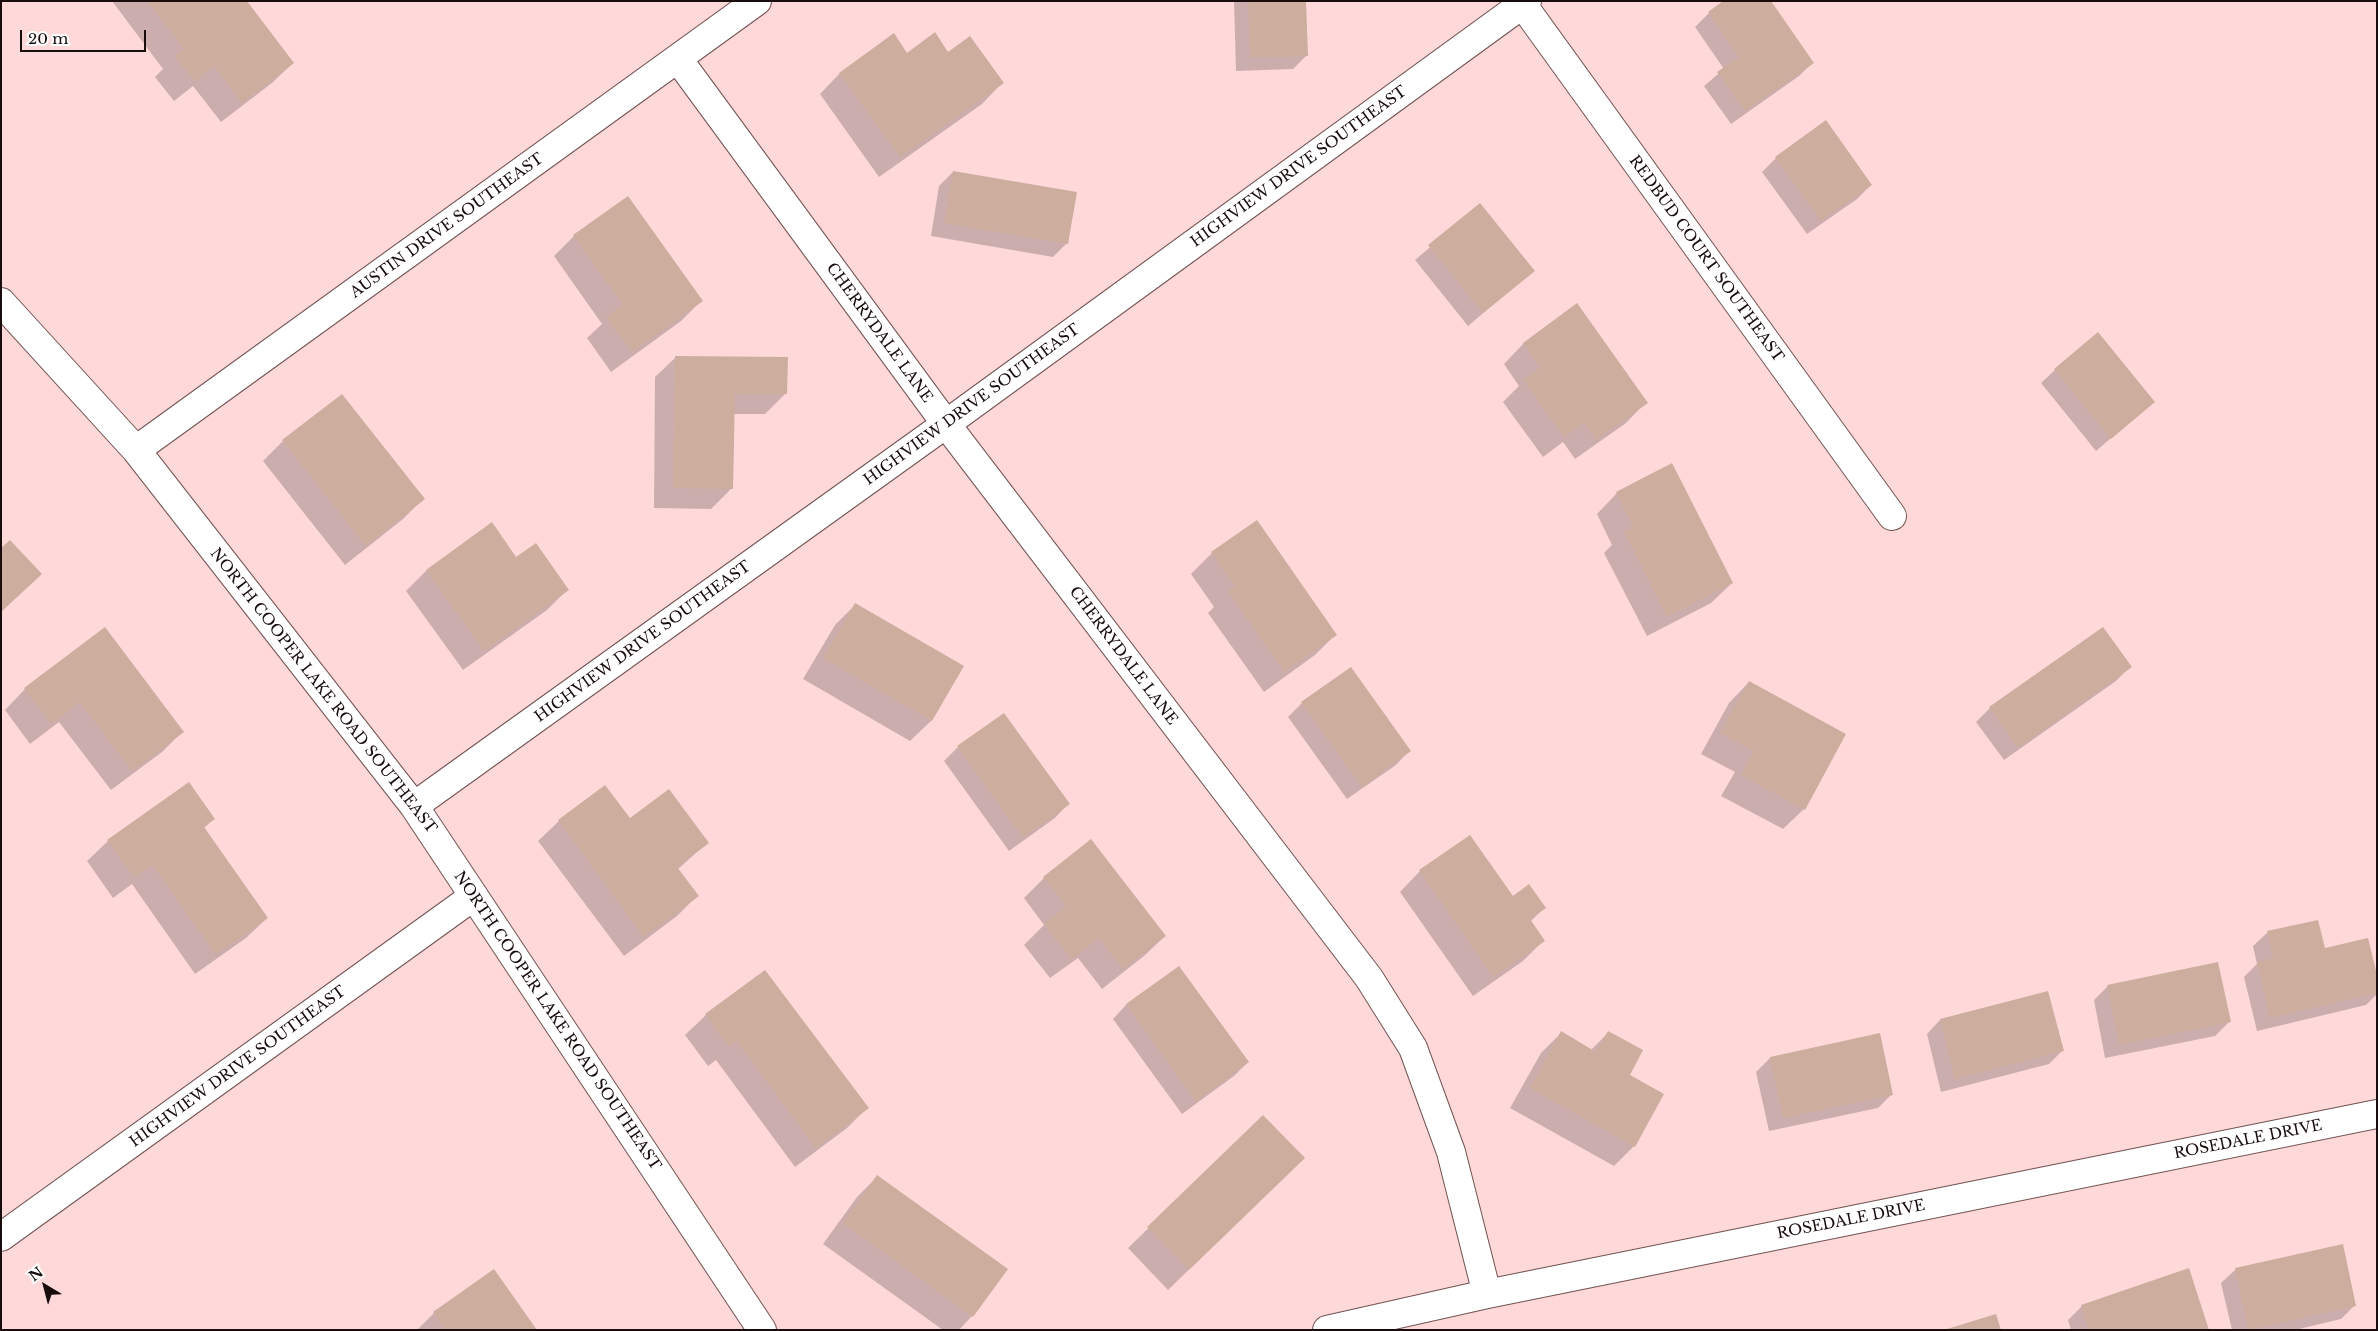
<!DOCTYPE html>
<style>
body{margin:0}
#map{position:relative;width:2378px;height:1331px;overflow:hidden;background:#ffd9d9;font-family:"Libre Baskerville",serif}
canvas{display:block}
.frame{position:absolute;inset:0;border:2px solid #180c0c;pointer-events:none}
.north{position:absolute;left:20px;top:1261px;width:50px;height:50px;-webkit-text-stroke:4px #fff;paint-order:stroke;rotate:323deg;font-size:14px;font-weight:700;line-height:20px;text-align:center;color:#180c0c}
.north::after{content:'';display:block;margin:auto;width:18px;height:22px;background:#180c0c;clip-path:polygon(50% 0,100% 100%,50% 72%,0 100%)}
.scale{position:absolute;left:20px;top:30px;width:126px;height:22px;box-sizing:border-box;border:2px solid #180c0c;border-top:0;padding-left:6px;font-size:15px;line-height:18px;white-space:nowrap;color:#180c0c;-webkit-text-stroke:4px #fff;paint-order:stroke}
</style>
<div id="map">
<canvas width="2378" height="1331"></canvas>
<div class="frame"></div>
<div class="north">N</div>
<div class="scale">20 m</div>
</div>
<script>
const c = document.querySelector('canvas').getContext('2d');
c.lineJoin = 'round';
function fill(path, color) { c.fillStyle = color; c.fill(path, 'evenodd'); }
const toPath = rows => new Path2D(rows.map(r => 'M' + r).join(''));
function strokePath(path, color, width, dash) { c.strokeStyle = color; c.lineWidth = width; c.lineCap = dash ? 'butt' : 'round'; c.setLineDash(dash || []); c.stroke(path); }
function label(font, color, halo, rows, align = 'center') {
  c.font = font + ' "Libre Baskerville",serif'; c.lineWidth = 4; c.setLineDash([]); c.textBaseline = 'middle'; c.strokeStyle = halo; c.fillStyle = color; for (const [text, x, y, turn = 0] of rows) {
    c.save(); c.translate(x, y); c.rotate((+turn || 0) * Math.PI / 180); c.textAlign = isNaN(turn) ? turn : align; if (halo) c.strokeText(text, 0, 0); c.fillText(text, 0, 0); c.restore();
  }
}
fill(toPath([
 [112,1,246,1,293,63,272,83,221,122,193,86,174,101,155,77,163,69],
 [1234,1,1305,1,1307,55,1293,69,1236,71],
 [1709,13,1813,62,1799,76,1731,124,1704,86,1724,69,1695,27],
 [948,53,1002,83,982,104,879,177,820,94,840,73,907,54],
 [1776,158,1871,185,1857,199,1807,234,1762,172],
 [953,172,1067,243,1053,257,931,236,939,186],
 [1480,205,1533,271,1468,326,1415,260],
 [574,236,701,301,681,321,611,372,587,338,602,324,554,256],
 [1524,343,1646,402,1626,423,1575,459,1563,442,1543,457,1503,402,1519,386,1504,364],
 [676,357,785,394,765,414,733,414,732,488,711,509,654,508,655,377],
 [2055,370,2153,402,2096,451,2041,383],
 [283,441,423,499,403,519,345,565,263,461],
 [1617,493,1732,583,1711,603,1647,636,1604,553,1612,545,1597,514],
 [1257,522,1335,635,1315,655,1264,692,1208,613,1214,607,1191,574,1212,553],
 [492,524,516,558,567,590,547,610,463,670,406,591,426,571],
 [855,605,962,667,931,721,910,741,803,679,835,625],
 [105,629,182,732,162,752,111,790,59,722,30,744,5,710,25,689],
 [2130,667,2116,681,2004,760,1976,722,1990,708],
 [1749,682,1804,809,1783,829,1721,796,1735,772,1701,754,1729,703],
 [1302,703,1409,751,1396,765,1347,799,1288,717],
 [1004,714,1068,804,1055,818,1009,851,944,761,958,747],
 [605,787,629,820,708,842,677,870,697,896,677,916,624,956,538,841,559,821],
 [213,819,204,828,267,918,246,938,195,974,132,884,113,898,87,861,108,841],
 [1470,836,1512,897,1544,908,1530,922,1543,941,1523,961,1473,996,1400,892,1420,871],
 [1044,878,1165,936,1144,956,1102,989,1078,958,1050,978,1024,945,1044,925,1024,898],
 [2317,921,2324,949,2377,980,2377,994,2366,1005,2257,1031,2244,977,2257,964,2253,946,2267,933],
 [1178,968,1248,1062,1234,1076,1182,1114,1113,1019,1126,1005],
 [765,972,867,1108,847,1128,795,1167,716,1060,708,1066,685,1035,706,1015],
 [2108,986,2229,1022,2215,1036,2105,1058,2094,1000],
 [1940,1020,2063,1050,2049,1064,1941,1092,1927,1034],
 [1561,1033,1591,1050,1608,1033,1628,1075,1634,1146,1614,1166,1510,1108,1541,1053],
 [1879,1035,1892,1094,1878,1108,1769,1131,1756,1072,1770,1058],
 [1263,1117,1283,1178,1168,1290,1128,1248],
 [877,1177,972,1316,959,1330,943,1330,823,1244,857,1197],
 [2342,1245,2355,1305,2341,1319,2295,1330,2232,1330,2221,1283,2235,1270],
 [493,1271,535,1330,417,1330,434,1313],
 [2082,1306,2208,1330,2071,1330,2068,1320]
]), '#0003');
fill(toPath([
 [147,1,247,1,294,63,242,103,214,66,195,82,175,56,184,49],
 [1248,1,1306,1,1308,56,1250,58],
 [1723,1,1771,1,1814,63,1745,111,1717,72,1739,57,1708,12],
 [935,32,948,52,970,36,1004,83,900,157,839,73,894,33,907,53],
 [1826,120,1872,185,1821,221,1775,157],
 [953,171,1077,192,1068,244,944,223],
 [628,196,703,301,632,352,606,317,623,305,573,235],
 [1480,203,1535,271,1483,313,1428,245],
 [1577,303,1648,403,1596,440,1584,423,1564,437,1523,380,1540,367,1523,343],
 [2098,332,2155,402,2111,439,2054,369],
 [675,356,788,357,787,394,735,394,733,489,673,488],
 [342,394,425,499,366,546,282,440],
 [1672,463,1733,583,1667,617,1624,531,1633,527,1616,492],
 [1257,520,1337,635,1284,672,1228,591,1235,587,1211,552],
 [492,522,516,557,536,543,569,590,484,651,426,570],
 [10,540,42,574,1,612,1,548],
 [855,603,964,666,932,721,823,658],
 [105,627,184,732,132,771,80,702,51,724,24,688],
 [2103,627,2132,667,2018,748,1989,707],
 [1351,667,1411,751,1362,787,1301,702],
 [1749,681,1846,734,1805,810,1741,775,1754,751,1720,733],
 [1004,713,1070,804,1023,838,957,746],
 [189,782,215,819,204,827,268,918,216,955,153,865,134,878,107,840],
 [605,785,630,818,669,789,709,843,677,867,699,896,644,937,558,820],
 [1470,835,1513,896,1529,884,1546,908,1530,919,1545,941,1493,977,1419,870],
 [1091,839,1166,936,1123,969,1099,938,1071,959,1044,924,1066,906,1043,877],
 [2318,920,2325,948,2368,938,2377,975,2377,993,2270,1018,2257,962,2273,958,2267,931],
 [2218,962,2231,1022,2119,1045,2107,985],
 [1179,966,1249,1062,1196,1102,1126,1004],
 [765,970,869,1108,816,1148,737,1041,729,1047,705,1014],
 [2048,991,2064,1051,1955,1079,1940,1019],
 [1561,1031,1596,1052,1608,1031,1643,1050,1630,1075,1664,1094,1635,1147,1530,1088],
 [1880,1033,1893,1095,1783,1118,1770,1057],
 [1263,1115,1305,1158,1189,1270,1147,1227],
 [877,1175,1008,1269,973,1317,843,1223],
 [2343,1244,2356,1306,2248,1330,2235,1268],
 [2189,1268,2209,1330,2089,1330,2081,1305],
 [494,1269,537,1330,445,1330,433,1312],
 [1996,1314,2001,1330,1947,1330,1947,1329]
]), '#ccad9e');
const minor = toPath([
 [1520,1,1892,516],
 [678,59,946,424,1369,978,1413,1048,1451,1152,1487,1294],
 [1,302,136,450,414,806,762,1330],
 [136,450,757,1],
 [414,806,946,424,1527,1],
 [1,1237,474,896],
 [1327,1330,1487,1294,2377,1114]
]);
strokePath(minor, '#715252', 30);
strokePath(minor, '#fff', 28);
label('15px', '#180c0c', '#fff', [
 ["HIGHVIEW DRIVE SOUTHEAST",1299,167,-36],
 ["AUSTIN DRIVE SOUTHEAST",447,226,-36],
 ["REDBUD COURT SOUTHEAST",1706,259,54],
 ["CHERRYDALE LANE",879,333,54],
 ["HIGHVIEW DRIVE SOUTHEAST",972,405,-36],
 ["HIGHVIEW DRIVE SOUTHEAST",643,642,-36],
 ["CHERRYDALE LANE",1123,656,53],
 ["NORTH COOPER LAKE ROAD SOUTHEAST",323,691,52],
 ["NORTH COOPER LAKE ROAD SOUTHEAST",557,1021,56],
 ["HIGHVIEW DRIVE SOUTHEAST",238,1067,-36],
 ["ROSEDALE DRIVE",2248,1140,-11],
 ["ROSEDALE DRIVE",1851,1220,-11]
]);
</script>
